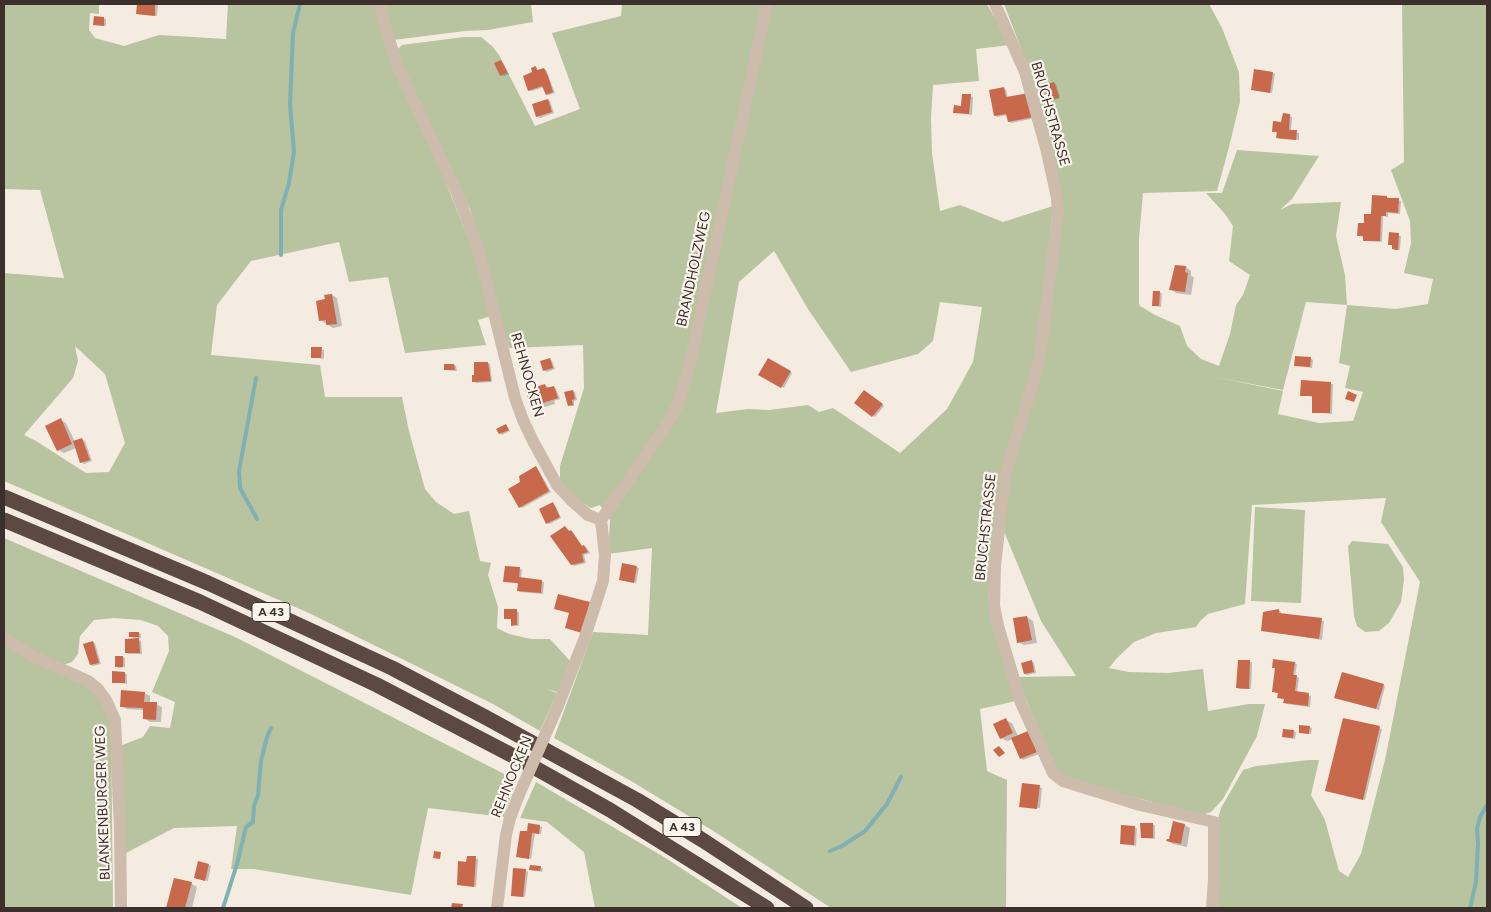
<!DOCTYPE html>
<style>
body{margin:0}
#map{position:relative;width:1491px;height:912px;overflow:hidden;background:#f4ebe1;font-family:Figtree,sans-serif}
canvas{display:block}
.frame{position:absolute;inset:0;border:5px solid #3b302b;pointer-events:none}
</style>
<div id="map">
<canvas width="1491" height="912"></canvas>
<div class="frame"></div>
</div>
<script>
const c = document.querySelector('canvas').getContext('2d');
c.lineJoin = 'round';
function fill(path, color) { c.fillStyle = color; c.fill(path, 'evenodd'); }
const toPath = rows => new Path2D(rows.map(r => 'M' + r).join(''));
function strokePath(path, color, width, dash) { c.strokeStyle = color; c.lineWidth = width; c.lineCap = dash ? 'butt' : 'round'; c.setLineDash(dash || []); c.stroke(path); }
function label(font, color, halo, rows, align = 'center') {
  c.font = font + ' Figtree,sans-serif'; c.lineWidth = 4.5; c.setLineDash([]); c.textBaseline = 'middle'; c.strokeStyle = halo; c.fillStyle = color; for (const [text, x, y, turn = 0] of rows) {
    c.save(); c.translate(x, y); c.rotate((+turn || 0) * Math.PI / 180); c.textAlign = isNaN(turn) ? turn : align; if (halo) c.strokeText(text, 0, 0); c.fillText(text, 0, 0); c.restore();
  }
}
fill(toPath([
 [4,4,99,4,99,14,90,13,89,30,95,38,124,46,159,35,226,39,228,4,375,4,472,248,491,316,478,320,486,345,405,353,388,277,349,282,339,242,251,261,217,305,211,355,320,365,325,397,402,397,409,431,425,489,436,502,454,514,469,511,480,561,491,563,488,575,498,607,497,628,509,634,531,639,550,639,571,662,557,692,546,689,557,693,540,731,493,704,309,613,4,481,4,273,64,278,40,190,4,189],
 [75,346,105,374,125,443,109,472,86,473,36,441,24,435,73,378,78,361],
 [384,4,531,4,533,22,488,30,465,31,393,40],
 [622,4,987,4,1010,45,976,49,979,81,933,85,931,118,932,153,940,211,960,205,1003,222,1053,206,1034,373,998,489,988,601,1016,701,980,709,987,771,1007,780,1006,908,831,908,715,832,631,781,554,738,593,632,648,635,652,548,608,554,610,520,600,505,591,508,571,496,560,481,560,466,584,388,583,345,509,348,470,209,404,73,398,49,402,45,464,37,481,37,492,46,499,55,535,126,580,109,552,33,621,16],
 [774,251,808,309,851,372,918,354,933,341,940,302,982,307,973,362,947,409,900,453,833,408,819,412,808,405,769,410,748,409,716,413,739,282],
 [1004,4,1209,4,1222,28,1239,72,1240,102,1229,147,1217,191,1143,193,1139,238,1139,304,1140,306,1155,315,1180,326,1187,346,1201,359,1219,366,1230,334,1236,305,1243,295,1250,275,1229,261,1233,226,1225,214,1206,193,1222,193,1237,150,1319,156,1292,199,1280,210,1292,204,1341,202,1336,236,1345,275,1347,305,1396,309,1428,304,1433,279,1404,273,1411,243,1410,221,1391,170,1404,162,1402,4,1487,4,1487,908,1216,908,1217,822,1221,808,1243,770,1256,766,1309,760,1319,760,1311,795,1325,820,1339,871,1348,877,1361,854,1385,760,1420,582,1381,522,1386,498,1252,505,1245,604,1208,614,1200,621,1196,627,1156,633,1134,642,1117,658,1109,668,1129,672,1168,673,1203,669,1208,711,1249,704,1265,704,1257,736,1223,799,1211,812,1201,815,1067,779,1053,765,1017,677,1076,676,1041,621,1003,529,1008,480,1043,362,1062,212,1030,72],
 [1306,302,1347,305,1339,363,1350,366,1345,388,1363,392,1353,421,1319,423,1278,414,1283,391,1215,377,1283,390],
 [1255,507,1305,510,1301,603,1251,601],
 [4,538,235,637,516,780,504,817,428,808,411,895,254,869,231,869,237,826,174,828,124,854,120,746,143,737,150,726,170,728,175,702,152,692,169,651,168,636,158,626,141,620,114,618,94,620,80,636,78,654,72,662,63,665,36,653,4,632],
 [1352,541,1388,544,1403,567,1404,580,1401,602,1389,623,1379,631,1365,632,1357,626,1354,616,1348,546],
 [4,641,86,684,99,698,111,722,113,908,4,908],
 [536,782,664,857,742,908,595,908,584,852,547,822,520,818]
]), '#b8c4a0');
fill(toPath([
 [139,4,158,4,157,16,138,14],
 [95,17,106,19,106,26,94,24],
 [501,61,503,63,509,74,504,76,501,75],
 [536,68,539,71,544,69,546,70,555,93,549,95,547,94,544,87,532,91,529,90],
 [1273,73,1275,74,1272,93,1253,90],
 [1054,83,1056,84,1060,98,1052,101,1049,100],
 [1004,88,1006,90,1008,98,1035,118,1011,123,1009,121,1007,115,997,117,995,115],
 [970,96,973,97,972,115,954,112,962,107],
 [548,100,550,101,554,113,540,118,537,116],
 [1290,115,1292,117,1291,131,1299,133,1299,140,1280,139,1277,138,1278,133,1273,131],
 [1386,197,1401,201,1400,214,1388,213,1388,217,1383,216,1382,242,1366,241,1364,240,1364,237,1359,236,1365,225],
 [1390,234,1401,236,1400,250,1395,250,1393,249,1393,246,1389,244],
 [1176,266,1186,267,1191,271,1191,276,1194,277,1191,295,1176,293,1171,289],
 [1160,292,1162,294,1161,307,1156,306,1154,305],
 [332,295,337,298,342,326,333,328,320,320,326,300],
 [321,349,324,350,324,359,312,357],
 [1310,358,1313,360,1312,368,1296,365],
 [550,359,552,361,555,369,547,372,544,370],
 [768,360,792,373,784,388,760,375],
 [487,363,490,364,492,382,476,383,473,381],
 [454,365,456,366,457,371,445,370],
 [1302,382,1333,384,1332,414,1313,412,1314,397,1302,395],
 [545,385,550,388,554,387,556,389,560,399,554,401,555,404,538,409,532,406],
 [573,391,575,392,577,400,574,401,574,406,572,406,569,405],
 [867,393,884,406,875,417,856,403],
 [61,420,66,423,75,442,82,439,85,441,92,461,84,464,81,462,76,448,64,453,58,450],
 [506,425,510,431,502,435,500,433],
 [536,468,538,469,551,492,522,508,520,507,522,482],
 [552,504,555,505,561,518,550,524,547,523],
 [565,528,573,533,583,547,586,547,590,553,584,555,586,563,574,566,572,564],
 [636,567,639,568,636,583,620,580],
 [519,568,522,570,521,578,544,582,543,594,520,592,518,590,519,584,505,581],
 [1279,610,1281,612,1281,615,1324,621,1322,640,1262,630],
 [516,611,519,612,519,626,512,625,512,619,505,618],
 [1027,617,1033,621,1037,643,1024,645,1018,642],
 [139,633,141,634,141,638,136,638,141,641,142,654,129,654,126,653,135,639,130,636],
 [93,642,95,643,101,664,93,666,91,665],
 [123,657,125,658,125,667,119,668,116,666],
 [1031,661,1034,663,1036,673,1027,675,1025,674],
 [1250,661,1252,663,1251,689,1240,689,1238,688],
 [1295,663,1297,664,1295,676,1299,678,1297,693,1311,696,1310,707,1287,704,1284,702,1285,699,1279,697,1279,693,1274,692,1275,669,1273,667],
 [113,673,127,674,127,684,113,682],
 [1383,685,1385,686,1379,710,1338,698],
 [144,693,150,696,150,703,156,704,162,707,161,722,150,722,144,718,144,710,127,709,121,706],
 [1344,719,1382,729,1365,800,1329,791],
 [1006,720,1012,723,1018,736,1039,754,1023,760,1021,758,1013,739,1007,741,1001,738],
 [1309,727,1312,728,1311,734,1300,732],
 [1294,731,1296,732,1295,739,1283,737],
 [1023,784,1042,788,1040,808,1021,806],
 [1152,824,1155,825,1155,839,1142,838],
 [1185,825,1190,828,1187,847,1173,844,1168,841],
 [539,826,542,827,541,834,535,833,531,859,518,856,528,833],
 [1122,826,1137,828,1136,846,1121,844],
 [468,857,478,859,476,887,458,884,468,863],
 [209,865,211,866,208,881,195,878],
 [540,867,543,869,542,872,531,870],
 [525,870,528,872,525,897,514,896,512,895],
 [175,879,192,884,197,887,192,908,167,908]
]), '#0003');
strokePath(toPath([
 [281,255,281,210,289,183,294,152,290,105,293,33,300,4],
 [256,378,239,471,240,488,257,519],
 [830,851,842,846,865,831,887,804,901,777],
 [223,908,237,864,246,827,253,822,254,806,258,795,261,761,267,737,271,728],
 [1470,908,1476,882,1478,843,1477,829,1480,817,1487,805]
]), '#7fb0b2', 4);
fill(toPath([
 [137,4,155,4,155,16,136,14],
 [94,16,104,17,104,26,93,25],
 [501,60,507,72,500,76,494,63],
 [536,66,537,70,544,68,548,76,553,92,546,95,542,86,528,91,523,76,532,72,531,68],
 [1254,69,1273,72,1270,93,1251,90],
 [1054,82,1059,97,1048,101,1043,85],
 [1004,87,1006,97,1029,93,1033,117,1008,122,1006,114,994,116,989,90],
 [962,94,971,94,969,114,953,113,954,105,961,106],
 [548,99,552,112,536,117,532,104],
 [1283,113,1290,114,1289,130,1297,130,1296,140,1276,138,1277,132,1272,132,1273,121,1281,122],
 [1372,195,1387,196,1387,198,1399,198,1398,213,1386,212,1386,216,1381,216,1380,241,1363,241,1363,236,1357,236,1358,223,1364,223,1364,214,1371,214],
 [1389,232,1399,233,1398,250,1392,249,1392,245,1388,245],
 [1175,265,1186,266,1185,272,1188,273,1185,292,1169,290],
 [1153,291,1160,291,1159,306,1152,306],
 [332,294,337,324,326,325,326,320,319,321,316,301,325,299,324,295],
 [311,347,322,347,321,358,311,358],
 [1295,356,1311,357,1310,367,1294,366],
 [550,358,553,368,543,371,540,361],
 [768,358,791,371,781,388,758,375],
 [474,362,488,362,491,381,472,382,472,375,474,375],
 [444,364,454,364,455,370,444,370],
 [1301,380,1331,382,1330,413,1312,413,1312,396,1300,396],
 [545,384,546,388,554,386,558,398,531,407,525,390],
 [573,390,575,399,572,400,573,405,568,406,564,392],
 [864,390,883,404,872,417,854,403],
 [1348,391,1357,395,1354,402,1345,399],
 [61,418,72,444,57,451,45,426],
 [506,424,509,430,499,434,496,429],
 [82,438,90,460,80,463,73,441],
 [536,466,549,491,519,508,508,489,520,482,519,476],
 [553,502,560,517,546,524,539,509],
 [565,526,569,531,571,530,582,546,584,545,588,552,582,554,584,562,571,565,550,536],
 [622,563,637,566,634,583,619,580],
 [505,566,520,567,519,577,542,580,541,593,517,591,518,583,503,582],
 [558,594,590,602,582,633,565,628,569,613,554,609],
 [504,609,517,609,517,625,511,626,511,619,504,619],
 [1279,609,1279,613,1322,618,1319,639,1261,631,1263,612],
 [1027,616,1032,640,1017,643,1013,618],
 [129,632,139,632,139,637,129,637],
 [139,638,140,653,125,653,125,639],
 [93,641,99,663,90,665,83,644],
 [115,656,123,656,123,667,115,667],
 [1273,659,1295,662,1293,675,1297,675,1295,691,1309,693,1308,706,1283,703,1284,699,1277,698,1278,693,1272,692,1275,668,1272,668],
 [1032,660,1034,672,1024,674,1021,663],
 [1238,660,1250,660,1249,689,1236,688],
 [112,671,125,672,125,683,112,683],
 [1342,672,1384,684,1376,709,1334,698],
 [121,690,145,692,144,702,157,702,156,720,143,719,143,708,120,707],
 [1006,718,1013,733,1000,739,993,724],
 [1343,718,1380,726,1363,800,1325,791],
 [1299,725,1310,726,1309,734,1299,733],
 [1283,729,1294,730,1293,738,1282,737],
 [1028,731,1037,752,1020,759,1011,738],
 [999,746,1005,753,999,757,993,750],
 [1022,783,1040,785,1037,809,1019,807],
 [1173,821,1185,824,1181,844,1166,841,1167,839,1169,839],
 [528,823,540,825,539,834,532,833,529,859,516,857,520,831,527,831],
 [1140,823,1153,823,1153,838,1141,838],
 [1121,825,1135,826,1134,845,1120,844],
 [434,851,441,852,440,859,433,858],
 [467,856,476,856,474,887,457,885,458,861,466,862],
 [198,861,209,864,205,881,194,878],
 [530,865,541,866,540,871,529,870],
 [513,868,526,869,523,897,511,896],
 [174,878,192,882,185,908,166,908],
 [452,903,463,904,462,908,451,908]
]), '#c8694b');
strokePath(toPath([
 [380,4,384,23,397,65,457,193,478,248,515,398,523,420,533,441,557,485,570,499,588,515,601,520],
 [995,4,1025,72,1047,152,1057,198,1058,215,1039,362,1005,475,995,566,994,606,998,626,1021,703,1053,773,1063,781,1140,805,1214,822,1214,880,1212,908],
 [601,520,668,423,679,402,690,363,767,4],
 [4,638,34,657,88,681,98,689,106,700,115,720,120,828,121,908],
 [557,708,584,640,603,581,605,555,601,520],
 [497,908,506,835,510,818,518,797]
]), '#cdbbac', 12);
strokePath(toPath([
 [4,497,208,583,392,668,485,717,637,800,704,841,806,908],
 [4,520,200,602,377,685,521,760,610,810,767,908]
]), '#5c4a42', 15);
strokePath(toPath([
 [518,797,557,708]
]), '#cdbbac', 12);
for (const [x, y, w] of [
 [271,612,38],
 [682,827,38]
]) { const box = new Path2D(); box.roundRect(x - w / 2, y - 9.5, w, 19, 4); c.fillStyle = '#fbf5ee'; c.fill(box); strokePath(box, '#3b302b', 1); }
label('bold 12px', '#3b302b', null, [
 ["A 43",271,612],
 ["A 43",682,827]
]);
label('14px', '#3b302b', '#fbf5ee', [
 ["BRUCHSTRASSE",1050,114,74],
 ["BRANDHOLZWEG",694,269,-78],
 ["REHNOCKEN",527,375,74],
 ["BRUCHSTRASSE",986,527,-84],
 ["REHNOCKEN",512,777,-68],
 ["BLANKENBURGER WEG",103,803,-92]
]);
</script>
